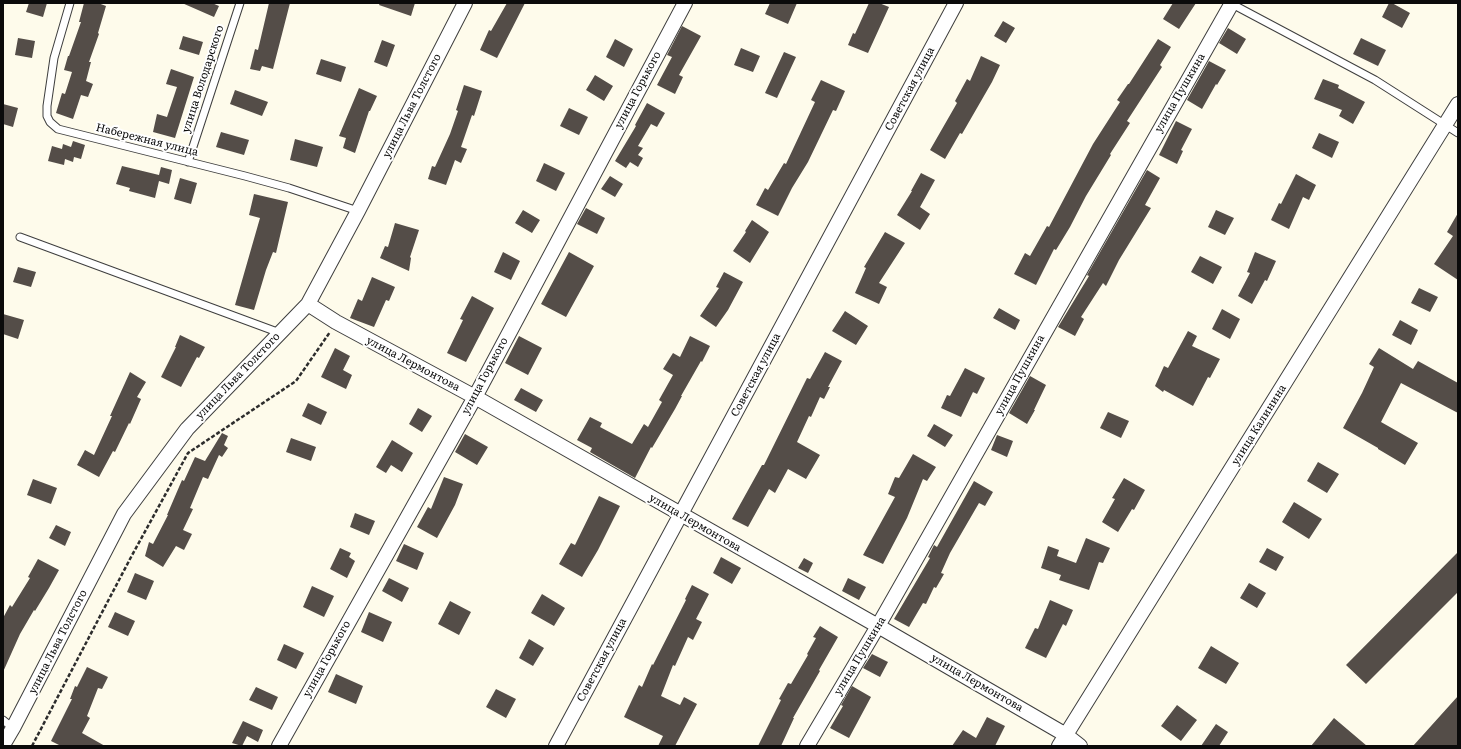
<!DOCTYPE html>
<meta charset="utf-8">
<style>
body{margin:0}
#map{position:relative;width:1461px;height:749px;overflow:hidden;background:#fefbeb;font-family:Literata,serif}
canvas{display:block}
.frame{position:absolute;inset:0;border:4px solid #0b0b0b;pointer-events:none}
</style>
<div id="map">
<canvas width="1461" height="749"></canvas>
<div class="frame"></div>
</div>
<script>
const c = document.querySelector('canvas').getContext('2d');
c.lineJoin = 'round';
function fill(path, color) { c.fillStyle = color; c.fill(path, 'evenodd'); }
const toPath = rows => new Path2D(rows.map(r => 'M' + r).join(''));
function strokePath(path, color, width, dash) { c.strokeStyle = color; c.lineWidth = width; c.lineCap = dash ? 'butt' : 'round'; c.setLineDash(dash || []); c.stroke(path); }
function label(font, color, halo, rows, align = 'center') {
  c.font = font + ' Literata,serif'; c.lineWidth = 4; c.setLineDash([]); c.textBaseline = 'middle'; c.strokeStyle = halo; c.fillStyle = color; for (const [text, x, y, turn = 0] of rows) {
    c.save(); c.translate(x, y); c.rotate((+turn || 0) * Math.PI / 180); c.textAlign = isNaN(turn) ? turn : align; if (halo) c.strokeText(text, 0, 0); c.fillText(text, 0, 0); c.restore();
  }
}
fill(toPath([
 [29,3,47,3,43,17,26,12],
 [84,3,98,3,106,6,98,33,99,34,89,62,91,62,86,81,93,84,88,97,81,95,73,119,56,113,62,93,65,94,72,72,64,70,68,56,69,56,81,22,79,22],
 [182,3,212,3,219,6,214,17],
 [269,3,290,3,273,69,262,66,260,71,250,69,255,49,258,50],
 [380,3,415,3,411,16,379,5],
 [507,3,525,3,497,58,480,50,489,30,491,31],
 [770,3,797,3,788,24,765,14],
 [869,3,879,3,889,7,868,53,848,45,853,33,855,34],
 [1173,3,1196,3,1179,29,1163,19],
 [1389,3,1392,3,1410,13,1402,28,1382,17],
 [1003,21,1015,28,1006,43,994,36],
 [682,26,701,36,679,75,683,77,675,94,657,85,672,57,667,55],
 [1228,28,1246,39,1237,54,1219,43],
 [183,36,203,42,199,55,179,49],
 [18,38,35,41,32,58,15,55],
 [1361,38,1386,50,1378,66,1353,54],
 [615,39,633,49,624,67,606,57],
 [1158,39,1171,47,1160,65,1162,67,1127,121,1130,123,1110,154,1111,155,1086,196,1070,227,1056,250,1054,249,1036,285,1014,274,1025,253,1030,256,1047,226,1049,227,1093,144,1120,102,1117,100,1128,84,1129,84],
 [382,40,395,45,387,67,374,62],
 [741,48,760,56,753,72,734,65],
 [784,52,796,57,777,98,765,93],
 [981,56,1000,65,992,82,962,134,960,133,945,159,930,150,957,103,955,101,967,79,970,81],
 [321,59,346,67,341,82,316,74],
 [1209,61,1226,70,1217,85,1216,84,1202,109,1187,100],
 [171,69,194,77,175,138,153,132,157,114,167,117,177,87,166,84],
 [595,75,613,86,604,101,586,90],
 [1323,79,1339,85,1338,88,1365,102,1353,124,1339,116,1342,110,1314,99],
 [821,80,845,91,836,111,833,110,808,162,792,188,778,216,756,205,765,188,768,190,784,163,786,164,815,102,811,100],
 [464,85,482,91,474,116,472,115,461,147,467,149,461,163,455,160,446,185,428,179,432,166,435,167,450,134,458,111,456,110],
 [359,88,377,96,370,111,369,111,355,153,343,148,346,138,339,136],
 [235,90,268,102,262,116,230,104],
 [647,103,665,113,657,127,651,124,638,146,643,148,638,155,643,158,638,167,630,162,626,168,615,161,636,126,635,125],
 [3,104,18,108,13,127,3,124],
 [569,108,588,117,579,135,560,126],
 [1176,121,1192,129,1181,150,1183,151,1177,164,1159,155],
 [221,132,249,140,244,155,216,147],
 [1319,133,1339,142,1332,158,1312,148],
 [295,139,323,147,317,167,290,160],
 [73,141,85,145,81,159,74,157,73,162,65,159,64,165,48,161,52,146,62,149,63,144,71,147],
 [544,163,565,173,556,191,536,181],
 [122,166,159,175,161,167,172,170,169,184,159,181,155,198,129,191,130,188,116,184],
 [1147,170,1160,178,1145,205,1151,208,1119,260,1106,286,1103,283,1081,317,1084,319,1075,336,1058,327,1089,276,1087,275],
 [921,173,935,180,920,207,930,214,920,230,897,215,912,191,911,191],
 [1296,174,1316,185,1309,200,1303,197,1289,229,1271,220,1279,203,1281,204],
 [610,176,623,184,615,197,601,189],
 [180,178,197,183,191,204,174,199],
 [254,194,288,202,276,253,273,252,266,270,254,310,235,305,260,218,249,215],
 [586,208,605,218,597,234,577,224],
 [523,210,540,220,532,233,515,223],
 [1216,210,1234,218,1225,235,1208,227],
 [1458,213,1458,280,1434,264,1453,236,1447,232],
 [752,220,769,232,750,263,733,251,746,232,745,231],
 [395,223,419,230,410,257,411,258,409,271,380,258,385,246,388,247],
 [885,232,905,243,879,283,887,287,879,304,855,293,866,268,864,267],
 [503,252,520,261,511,280,494,272],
 [569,252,594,266,566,317,541,304],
 [1255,252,1276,261,1267,281,1265,280,1252,304,1238,296,1250,273,1247,272],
 [1200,256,1222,267,1213,284,1191,272],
 [18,267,36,272,31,287,13,282],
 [724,272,743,282,728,310,716,327,700,316,719,288,716,287],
 [372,277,395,287,389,301,386,300,374,327,350,318,358,299,362,301],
 [1419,288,1438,297,1430,312,1411,303],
 [472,296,494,308,466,362,447,353,463,320,460,319],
 [999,308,1020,320,1015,330,993,318],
 [1222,309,1240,319,1230,339,1212,329],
 [845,311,868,326,856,345,832,331],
 [3,314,24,320,18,339,3,334],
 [1400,320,1418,330,1411,345,1392,335],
 [1188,331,1197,336,1192,346,1220,359,1210,378,1208,377,1193,406,1164,390,1163,392,1155,386,1164,366,1168,368],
 [180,335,205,347,199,358,197,357,181,387,161,377,176,347,175,347],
 [519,336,542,348,528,375,505,363],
 [690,336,710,346,702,362,701,361,681,396,682,396,675,409,652,448,651,447,635,478,590,452,592,448,577,440,590,417,602,423,600,427,632,444,644,424,648,427,662,402,659,400,673,375,663,369,673,353,680,357],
 [335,348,350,356,343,370,352,375,346,389,321,377],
 [1379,348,1413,369,1418,361,1458,383,1458,413,1401,383,1381,422,1418,443,1405,465,1378,449,1378,448,1343,428,1362,393,1374,367,1369,364],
 [825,352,842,361,828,387,830,387,824,399,820,397,811,417,809,416,797,442,820,455,806,479,788,469,775,493,769,489,748,527,732,519,762,465,764,465,807,378,810,379],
 [965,368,985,378,977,394,973,392,961,417,941,408,947,395,950,396],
 [130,372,146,382,137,397,141,399,130,424,129,423,115,452,113,451,99,477,77,465,85,450,94,455,112,416,110,416],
 [1030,376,1046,385,1034,410,1035,410,1027,424,1009,413],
 [521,388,543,400,536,412,514,400],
 [308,403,327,412,321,425,302,416],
 [418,408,432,416,422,432,409,424],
 [1108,412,1129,421,1121,438,1100,428],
 [934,424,953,435,945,447,927,436],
 [222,433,228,436,224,445,228,448,222,457,219,455,208,479,203,477,190,508,193,509,183,530,192,534,184,550,176,546,163,567,145,556,149,542,153,544,168,515,167,515,182,480,184,481,195,457,205,461],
 [465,434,488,447,477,465,455,452],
 [997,435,1013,441,1007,457,991,450],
 [291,438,316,447,311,461,286,452],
 [392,440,413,453,402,472,391,465,386,473,376,467],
 [913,454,936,467,927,481,923,479,907,518,883,564,863,555,895,497,888,494,895,477,899,478],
 [1318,462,1339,474,1327,493,1307,481],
 [444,477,463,484,455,505,437,538,417,527,428,507,431,509],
 [1124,478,1145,490,1134,510,1132,509,1118,532,1102,522,1115,499,1112,498],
 [33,479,57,488,51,504,27,495],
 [974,481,993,492,985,506,979,503,950,553,941,573,944,574,936,588,934,587,926,604,923,603,909,627,894,619,930,558,928,557,934,545,937,547],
 [599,496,620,506,598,550,582,577,559,564,571,543,575,545],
 [1294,502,1322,519,1309,539,1282,522],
 [355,513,375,521,369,535,350,527],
 [56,525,71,532,65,546,49,538],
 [1086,538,1110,548,1103,563,1099,562,1089,590,1059,580,1061,575,1041,568,1048,546,1059,550,1057,556,1076,563],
 [404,544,424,553,417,570,396,561],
 [340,548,351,553,349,557,355,561,347,578,330,569],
 [1267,548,1284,557,1276,571,1259,562],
 [1458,552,1458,592,1366,684,1346,665],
 [721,557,741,568,732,584,713,573],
 [804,558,813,563,808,573,798,568],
 [38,559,59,570,49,588,35,611,34,610,20,634,3,672,3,618,10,605,12,607,30,578,28,577],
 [135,573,154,581,146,600,127,592],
 [389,578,409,588,402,602,382,591],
 [848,578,866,587,859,600,842,591],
 [1249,583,1266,593,1257,608,1240,598],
 [692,585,709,594,696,619,702,622,693,640,688,637,675,666,673,665,661,696,680,705,684,697,697,704,675,746,658,746,663,736,624,717,639,685,642,687,652,664,653,665,686,600,685,599],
 [312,586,334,596,324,617,303,607],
 [542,594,565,608,554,626,531,613],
 [1050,600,1073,610,1066,626,1063,624,1046,658,1025,648,1035,628,1038,629],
 [450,601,471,612,459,635,438,624],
 [115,612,135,621,128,636,108,627],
 [369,612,392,622,383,642,361,632],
 [820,626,838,637,819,670,820,671,793,718,794,718,781,746,758,746,781,700,779,699,788,683,791,684,808,655,807,654,816,638,813,637],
 [529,639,544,648,533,666,519,658],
 [284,644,304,653,296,669,277,660],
 [1211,646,1239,663,1226,684,1198,668],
 [872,654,888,662,880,677,863,668],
 [87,667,108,677,102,689,98,688,87,716,90,718,82,733,105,746,61,746,51,741,72,699,70,699,75,686,77,687],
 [336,674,363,686,356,704,328,692],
 [852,686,871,697,849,738,830,728,843,706,841,705],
 [256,687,278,697,272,710,249,700],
 [496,689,516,699,506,718,486,707],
 [1458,696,1458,746,1413,746],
 [1177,705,1197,720,1181,741,1161,726],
 [987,717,1005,726,995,746,952,746,963,730,976,738],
 [1334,718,1367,746,1311,746],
 [243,721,263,730,258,742,247,736,242,746,232,743],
 [1216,724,1228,732,1219,746,1201,746]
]), '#544d48');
const lane = toPath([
 [70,3,54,58,47,106,47,116,50,122,58,129,245,176,289,188,358,211],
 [1232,4,1375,80,1458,133],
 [188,162,240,3],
 [20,237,280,333],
 [3,720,13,728]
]);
const street = toPath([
 [308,304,336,322,475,397,878,626,1066,735,1080,746],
 [3,745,13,728,124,514,187,429,308,304,358,211,465,3],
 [279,746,475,397,685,3],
 [556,746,956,3],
 [807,746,878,626,1232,3],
 [1059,746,1458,104]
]);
strokePath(lane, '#3e3e3e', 9);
strokePath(street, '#3e3e3e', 16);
strokePath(toPath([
 [32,746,130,559,188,453,296,381,330,332]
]), '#2d2d2d', 2.5, [4, 2]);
strokePath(lane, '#fff', 7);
strokePath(street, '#fff', 14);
label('11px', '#0b0b0b', '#fff', [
 ["улица Володарского",203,79,-72],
 ["Советская улица",910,89,-62],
 ["улица Горького",638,90,-62],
 ["улица Пушкина",1180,93,-60],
 ["улица Льва Толстого",412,106,-63],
 ["Набережная улица",147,140,14],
 ["улица Лермонтова",413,364,28],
 ["Советская улица",756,375,-62],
 ["улица Пушкина",1020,375,-61],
 ["улица Льва Толстого",238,376,-46],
 ["улица Горького",485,376,-62],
 ["улица Калинина",1259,425,-58],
 ["улица Лермонтова",695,523,30],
 ["улица Льва Толстого",58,642,-63],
 ["улица Пушкина",860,656,-59],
 ["улица Горького",327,659,-61],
 ["Советская улица",602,660,-62],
 ["улица Лермонтова",977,683,30]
]);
</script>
